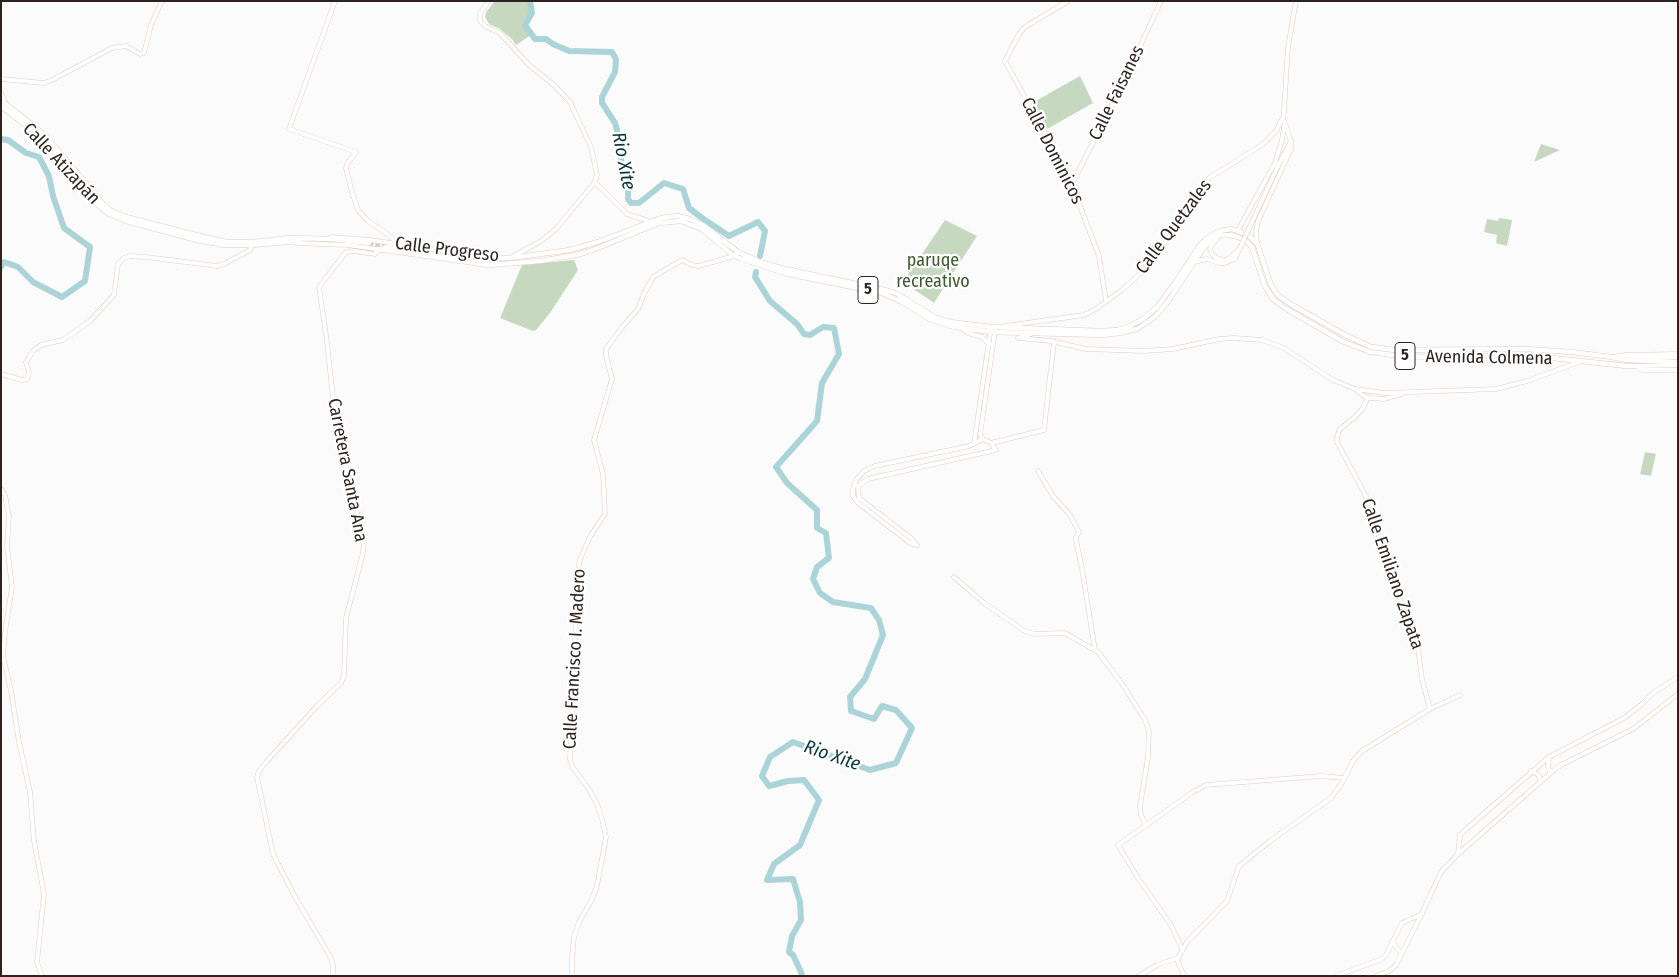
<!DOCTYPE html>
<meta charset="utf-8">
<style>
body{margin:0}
#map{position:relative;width:1679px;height:977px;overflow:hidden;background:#fbfbfb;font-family:"Fira Sans Condensed",sans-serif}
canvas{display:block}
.frame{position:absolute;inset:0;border:2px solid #2c231e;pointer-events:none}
</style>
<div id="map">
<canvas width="1679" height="977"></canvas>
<div class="frame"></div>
</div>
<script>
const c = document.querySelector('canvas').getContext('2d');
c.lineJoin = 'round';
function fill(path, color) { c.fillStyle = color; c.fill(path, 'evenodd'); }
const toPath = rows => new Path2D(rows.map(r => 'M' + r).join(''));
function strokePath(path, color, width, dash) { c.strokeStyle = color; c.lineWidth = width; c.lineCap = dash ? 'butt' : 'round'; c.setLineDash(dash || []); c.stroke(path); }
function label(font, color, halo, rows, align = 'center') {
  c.font = font + ' "Fira Sans Condensed",sans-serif'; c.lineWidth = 4.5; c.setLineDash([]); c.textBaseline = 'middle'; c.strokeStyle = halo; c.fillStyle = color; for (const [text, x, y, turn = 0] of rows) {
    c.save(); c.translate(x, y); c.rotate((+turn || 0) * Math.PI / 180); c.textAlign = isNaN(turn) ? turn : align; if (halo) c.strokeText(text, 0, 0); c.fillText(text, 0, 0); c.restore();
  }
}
fill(toPath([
 [495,1,529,1,531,13,525,25,531,35,516,45,512,39,500,29,489,24,485,17,486,12],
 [1080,76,1093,103,1047,129,1034,102],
 [1541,144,1560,150,1534,162],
 [1499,218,1512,220,1507,246,1496,243,1497,235,1484,232,1487,219,1498,221],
 [945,220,977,236,934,303,903,282],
 [574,260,578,270,550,313,536,330,533,331,500,318,522,265],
 [1645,452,1656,454,1651,476,1640,474]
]), '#c7d8c0');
strokePath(toPath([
 [530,1,532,13,525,25,535,39,546,39,553,44,569,51,612,52,616,59,615,72,602,97,602,103,615,123,621,145,621,164,628,189,628,199,631,203,639,203,664,183,683,189,689,208,702,218,729,236,758,222,765,231,760,256],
 [1,139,8,140,26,153,39,157,49,176,53,196,64,228,90,247,85,281,62,297,33,282,18,267,4,262,1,267],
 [756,272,755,277,770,301,797,324,804,334,810,335,823,327,834,328,839,354,822,383,817,421,776,467,787,483,817,510,817,528,826,533,829,558,817,567,813,579,820,593,833,602,871,608,879,620,883,635,865,679,850,697,851,711,874,719,882,706,896,710,912,728,896,763,870,770,793,742,770,757,762,776,769,786,788,781,804,780,819,800,800,845,774,864,767,880,793,879,800,902,801,920,792,936,789,952,793,955,801,972,802,976]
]), '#abd4d8', 6);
strokePath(toPath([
 [369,243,388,246],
 [401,248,422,251]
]), '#d2d0cf', 4.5, [4.5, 2]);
const tertiary = toPath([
 [335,1,289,129,356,152,347,164,346,168,351,189,358,210,368,221,386,233,396,242,403,243],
 [489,1,480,13,480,21,485,26,500,33,529,65,555,86,570,102,591,147,597,175,595,182,556,229,541,241,512,257],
 [1068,1,1025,27,1019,34,1005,61,1069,177,1099,256,1106,301],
 [1,79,44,83,52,80,112,48,126,46,140,54,144,53,151,25,162,1],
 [1,93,5,102],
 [595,182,627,214,649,221],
 [1072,184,1126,77,1161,1],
 [1005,326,1084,315,1096,309,1122,290,1142,272,1156,257,1209,178,1262,145,1276,131,1283,118],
 [1019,338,1051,341,1086,349,1144,351,1173,349,1219,339,1234,338,1262,340,1284,348,1333,380,1355,389,1385,393,1496,389,1527,381,1579,362],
 [1613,357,1625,355,1678,354],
 [1629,357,1678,357],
 [1636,366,1642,370,1678,370],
 [1,374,22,380,27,379,29,373,26,362,33,351,41,345,63,340,90,321,114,295,118,264,124,258,130,256,146,257,217,266,224,264,250,250,252,245],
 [1355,389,1365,397,1371,398,1384,399,1402,394],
 [1368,397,1363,408,1355,417,1340,429,1337,437,1337,442,1370,504,1385,559,1418,648,1422,679,1430,709],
 [983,439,991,443,1044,430,1054,342],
 [983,439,980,435,995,331],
 [974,444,991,327],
 [1038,471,1053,496,1070,515,1079,532,1076,537,1076,540,1082,569,1095,650],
 [1,489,5,495,9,516,7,546,12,587,5,632,3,656,11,691,19,742,30,792,34,841,44,894,37,962,42,976],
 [917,545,912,539,859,498,858,486,868,479,996,450,991,443],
 [917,545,910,543,857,502,853,496,853,489,856,480,864,471,875,466,969,446,983,439],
 [954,577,984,603,1023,630,1034,634,1065,633,1098,652,1123,685,1145,720,1149,731,1148,757,1140,806,1141,815,1146,825],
 [1549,757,1548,767,1551,773],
 [1531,771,1539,775,1540,782],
 [1458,854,1460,835,1463,832,1549,757,1624,718,1641,705,1653,693,1678,677],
 [1392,942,1402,954],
 [1182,949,1171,925,1138,878,1118,845,1193,792,1206,785,1321,776,1344,778],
 [1178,958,1187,942,1227,901,1239,866,1270,841,1331,798,1342,783,1353,761,1362,751,1430,709,1460,695],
 [1178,958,1178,962,1184,976],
 [572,976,572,958,574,937,579,922,591,901,597,886,606,837,602,819,597,804,590,791,572,766,570,759,578,571,580,559,591,535,605,514,603,474,594,440,612,379,606,356,606,349,623,326,638,309,644,294,653,277,682,260,692,265,699,266,734,256,738,252],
 [1139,976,1157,965,1178,958],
 [1336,976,1382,959,1386,955,1402,923,1422,914],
 [1376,976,1389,971,1396,965,1422,913,1441,872,1458,854,1554,770,1561,765,1633,729,1678,694]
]);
const secondary = toPath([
 [1277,168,1290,143],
 [1238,230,1275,163,1282,140,1284,126],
 [331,237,370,240,486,257],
 [1217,239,1212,244,1210,249,1212,254,1218,259,1225,260,1230,258,1240,248],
 [296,243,348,245,487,265],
 [1257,243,1256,231,1258,221,1291,149,1291,141,1283,118,1284,111,1288,47,1296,1],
 [1194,262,1207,259,1219,263,1225,263,1235,259,1238,252],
 [963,329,968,333,982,337,989,344],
 [1018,338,1031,334],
 [333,976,333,966,331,958,294,895,273,854,257,777,259,771,268,760,317,706,341,683,344,676,346,618,363,553,364,540,361,528,336,426,327,342,319,287,346,252,354,251,375,254,380,249,385,247,401,248,406,247]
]);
const primary = toPath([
 [1,100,46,136,104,205,110,210,126,217,200,236,226,242,253,242,290,238,331,239,369,243],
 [1,106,43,139,101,208,109,214,126,221,197,240,224,245,252,245,299,241],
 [422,253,483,262,490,265,540,261,576,255,590,251,659,223,681,221,702,229,734,256,742,259,788,274,882,293,900,301,930,319,954,327,991,332,1103,335,1120,333,1137,329,1156,316,1169,300,1204,247,1217,236,1225,234,1235,236,1245,240,1252,247,1264,284,1273,299,1285,308,1342,341,1370,352,1401,356,1433,357,1525,355,1627,366,1678,365],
 [480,259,510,258,570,250,598,242,661,218,678,216,690,219,703,225,738,252,763,263,781,268,889,291,897,294,936,318,950,322,991,327,1102,331,1118,330,1130,326,1143,319,1157,307,1175,283,1200,245,1205,240,1219,231,1232,229,1248,235,1257,243,1271,285,1279,296,1292,305,1345,335,1371,347,1395,350,1525,349,1572,352,1611,357,1627,360,1678,362]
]);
strokePath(tertiary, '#e4cbbe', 5);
strokePath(secondary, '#e4cbbe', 5);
strokePath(primary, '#e4cbbe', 5.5);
strokePath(tertiary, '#fff', 4);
strokePath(secondary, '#fff', 4);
strokePath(primary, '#fff', 4.5);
const secondaryBridge = toPath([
 [1240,248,1277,168]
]);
strokePath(secondaryBridge, '#e4cbbe', 5, []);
strokePath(secondaryBridge, '#fff', 4);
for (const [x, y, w] of [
 [868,290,20],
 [1405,356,20]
]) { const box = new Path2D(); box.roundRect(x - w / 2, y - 13.5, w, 27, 4); c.fillStyle = '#fff'; c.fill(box); strokePath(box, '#2c231e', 1); }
label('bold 16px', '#2c231e', null, [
 ["5",868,290],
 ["5",1405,356]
]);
label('18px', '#2c231e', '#fff', [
 ["Calle Faisanes",1117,93,-64],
 ["Calle Dominicos",1052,151,63],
 ["Calle Atizapán",61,164,47],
 ["Calle Quetzales",1174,227,-53],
 ["Calle Progreso",447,250,7],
 ["Avenida Colmena",1489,358,1],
 ["Carretera Santa Ana",347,470,79],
 ["Calle Emiliano Zapata",1392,574,71],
 ["Calle Francisco I. Madero",575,659,-87]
]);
label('18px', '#3c582e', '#fff', [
 ["paruqe",933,261],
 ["recreativo",933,282]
]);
label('italic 19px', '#0c3538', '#fff', [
 ["Rio Xite",623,161,79],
 ["Rio Xite",832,756,19]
]);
</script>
